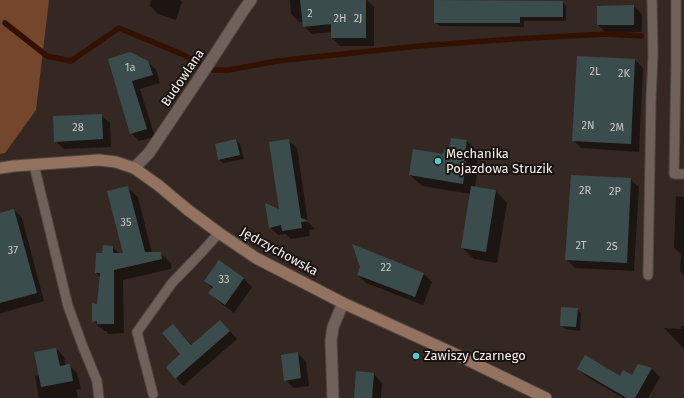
<!DOCTYPE html>
<meta charset="utf-8">
<style>
body{margin:0}
canvas{display:block;background:#352822}
</style>
<canvas width="684" height="398"></canvas>
<script>
const c = document.querySelector('canvas').getContext('2d');
c.lineJoin = 'round';
function fill(path, color) { c.fillStyle = color; c.fill(path, 'evenodd'); }
const toPath = rows => new Path2D(rows.map(r => 'M' + r).join(''));
function strokePath(path, color, width, dash) { c.strokeStyle = color; c.lineWidth = width; c.lineCap = dash ? 'butt' : 'round'; c.setLineDash(dash || []); c.stroke(path); }
function label(font, color, halo, rows, align = 'center') {
  c.font = font + ' "Fira Sans",sans-serif'; c.lineWidth = 4; c.setLineDash([]); c.textBaseline = 'middle'; c.strokeStyle = halo; c.fillStyle = color; for (const [text, x, y, turn = 0] of rows) {
    c.save(); c.translate(x, y); c.rotate((+turn || 0) * Math.PI / 180); c.textAlign = isNaN(turn) ? turn : align; if (halo) c.strokeText(text, 0, 0); c.fillText(text, 0, 0); c.restore();
  }
}
fill(toPath([
 [0,0,49,0,36,110,5,153,0,154]
]), '#74462c');
fill(toPath([
 [151,0,180,0,182,2,176,20,158,14,150,6],
 [290,0,367,0,374,7,374,46,340,46,332,38,332,32,312,34,304,26,303,22,299,22,291,14],
 [562,2,566,6,566,21,524,21,524,27,439,26,435,22],
 [634,6,642,14,642,32,606,33,598,25],
 [109,59,148,62,156,70,160,83,140,89,155,137,139,141,131,133],
 [635,60,643,68,639,152,581,148,573,140],
 [101,115,110,123,111,147,64,149,55,141],
 [451,139,467,141,479,153,475,172,477,174,475,187,496,191,507,203,497,263,474,259,462,248,471,194,422,186,410,175,450,151],
 [236,140,240,144,244,159,223,163,219,159],
 [288,140,297,148,308,222,315,229,309,230,310,236,291,239,286,234,278,235,270,227,280,210],
 [630,179,639,187,634,271,575,268,566,259],
 [127,187,138,197,152,253,160,253,171,263,171,269,123,280,124,333,108,334,106,331,104,331,93,321,98,305,101,278,96,273,103,254,113,247,120,254,124,254],
 [676,196,684,197,684,276,680,271,681,254,674,248],
 [14,210,22,218,44,301,12,310,0,314,0,214],
 [354,246,424,274,432,282,423,305,366,283,358,275,361,267],
 [219,261,244,279,252,287,234,313,218,301,210,293,213,289,205,281],
 [577,309,581,313,580,331,565,329,561,325],
 [681,326,684,326,684,349,664,328,681,329],
 [227,328,237,339,183,386,167,367,181,354,180,332,192,345],
 [56,349,64,357,66,366,69,365,77,373,81,389,76,390,78,398,39,398,35,376,40,375],
 [298,353,306,362,309,386,294,388,285,380],
 [638,366,652,369,660,377,648,398,623,398,587,377,578,369,620,377,632,376],
 [374,374,382,383,381,398,355,398]
]), '#0007');
strokePath(toPath([
 [5,23,47,56,71,61,119,28,184,55,199,64],
 [209,70,229,70,277,61,419,46,513,39,606,34,641,36]
]), '#321100', 5.5);
fill(toPath([
 [300,0,366,0,366,38,331,38,331,24,303,27],
 [434,0,563,1,563,17,520,17,520,23,434,23],
 [634,5,634,25,597,25,597,6],
 [130,52,148,61,153,75,132,81,147,129,130,134,108,59],
 [577,56,635,59,631,144,572,141],
 [102,114,103,139,54,142,53,116],
 [451,138,467,140,464,161,466,161,463,184,409,175,413,149,443,154,444,149,449,150],
 [236,139,240,155,218,160,215,144],
 [289,139,301,218,309,221,301,222,302,228,282,231,281,225,269,228,265,203,279,209,269,142],
 [571,175,631,178,627,263,565,260],
 [128,186,145,252,161,252,162,259,114,270,114,324,97,324,97,321,92,322,92,303,97,304,100,273,95,273,96,253,102,253,103,245,113,246,113,253,123,253,107,191],
 [471,186,496,190,486,252,461,248],
 [14,209,37,293,0,303,0,213],
 [352,244,424,273,415,297,357,275,360,267],
 [219,260,244,278,225,305,208,293,213,287,204,281],
 [561,307,578,308,576,327,560,326],
 [220,320,230,331,175,379,166,367,180,354,162,333,173,324,191,345],
 [56,348,60,366,70,364,73,381,41,387,34,352],
 [298,352,301,378,284,381,281,355],
 [585,355,620,376,623,370,632,375,638,364,652,368,635,398,627,398,577,369],
 [356,371,374,373,372,398,354,398]
]), '#3b4c4d');
const service = toPath([
 [676,0,676,65,674,174,684,174],
 [34,165,68,306,83,347,97,381,99,398],
 [648,275,651,100,653,54,652,0],
 [153,394,137,332,172,283,200,254,219,233]
]);
const minor = toPath([
 [134,168,149,153,214,56,243,11,251,0],
 [333,398,331,340,333,327,343,303]
]);
const secondary = toPath([
 [0,168,14,166,99,160,116,162,134,168,158,185,188,210,219,233,256,258,343,303,453,353,546,398]
]);
strokePath(service, '#514741', 11);
strokePath(minor, '#514741', 13);
strokePath(secondary, '#514741', 13);
strokePath(service, '#70625b', 9);
strokePath(minor, '#70625b', 11);
strokePath(secondary, '#947260', 11);
for (const [x, y, r, color] of [
 [438,161,4,"#51ccd2"],
 [416,356,4,"#51ccd2"]
]) { const dot = new Path2D(); dot.arc(x, y, r, 0, 2 * Math.PI); c.fillStyle = color; c.fill(dot); strokePath(dot, '#181310', 1.5); }
label('11px', '#cac8c5', null, [
 ["2",310,14],
 ["2H",340,19],
 ["2J",358,19],
 ["1a",130,68],
 ["2L",595,72],
 ["2K",624,74],
 ["2N",588,126],
 ["28",78,128],
 ["2M",617,128],
 ["2R",585,191],
 ["2P",615,192],
 ["35",126,223],
 ["2T",581,246],
 ["2S",612,247],
 ["37",13,251],
 ["22",386,268],
 ["33",224,280]
]);
label('13px', '#faf1ed', '#181310', [
 ["Budowlana",183,78,-56],
 ["Jędrzychowska",279,252,29]
]);
label('13px', '#faf1ed', '#181310', [
 ["Mechanika",446,154],
 ["Pojazdowa Struzik",446,169],
 ["Zawiszy Czarnego",424,356]
], 'left');
</script>
